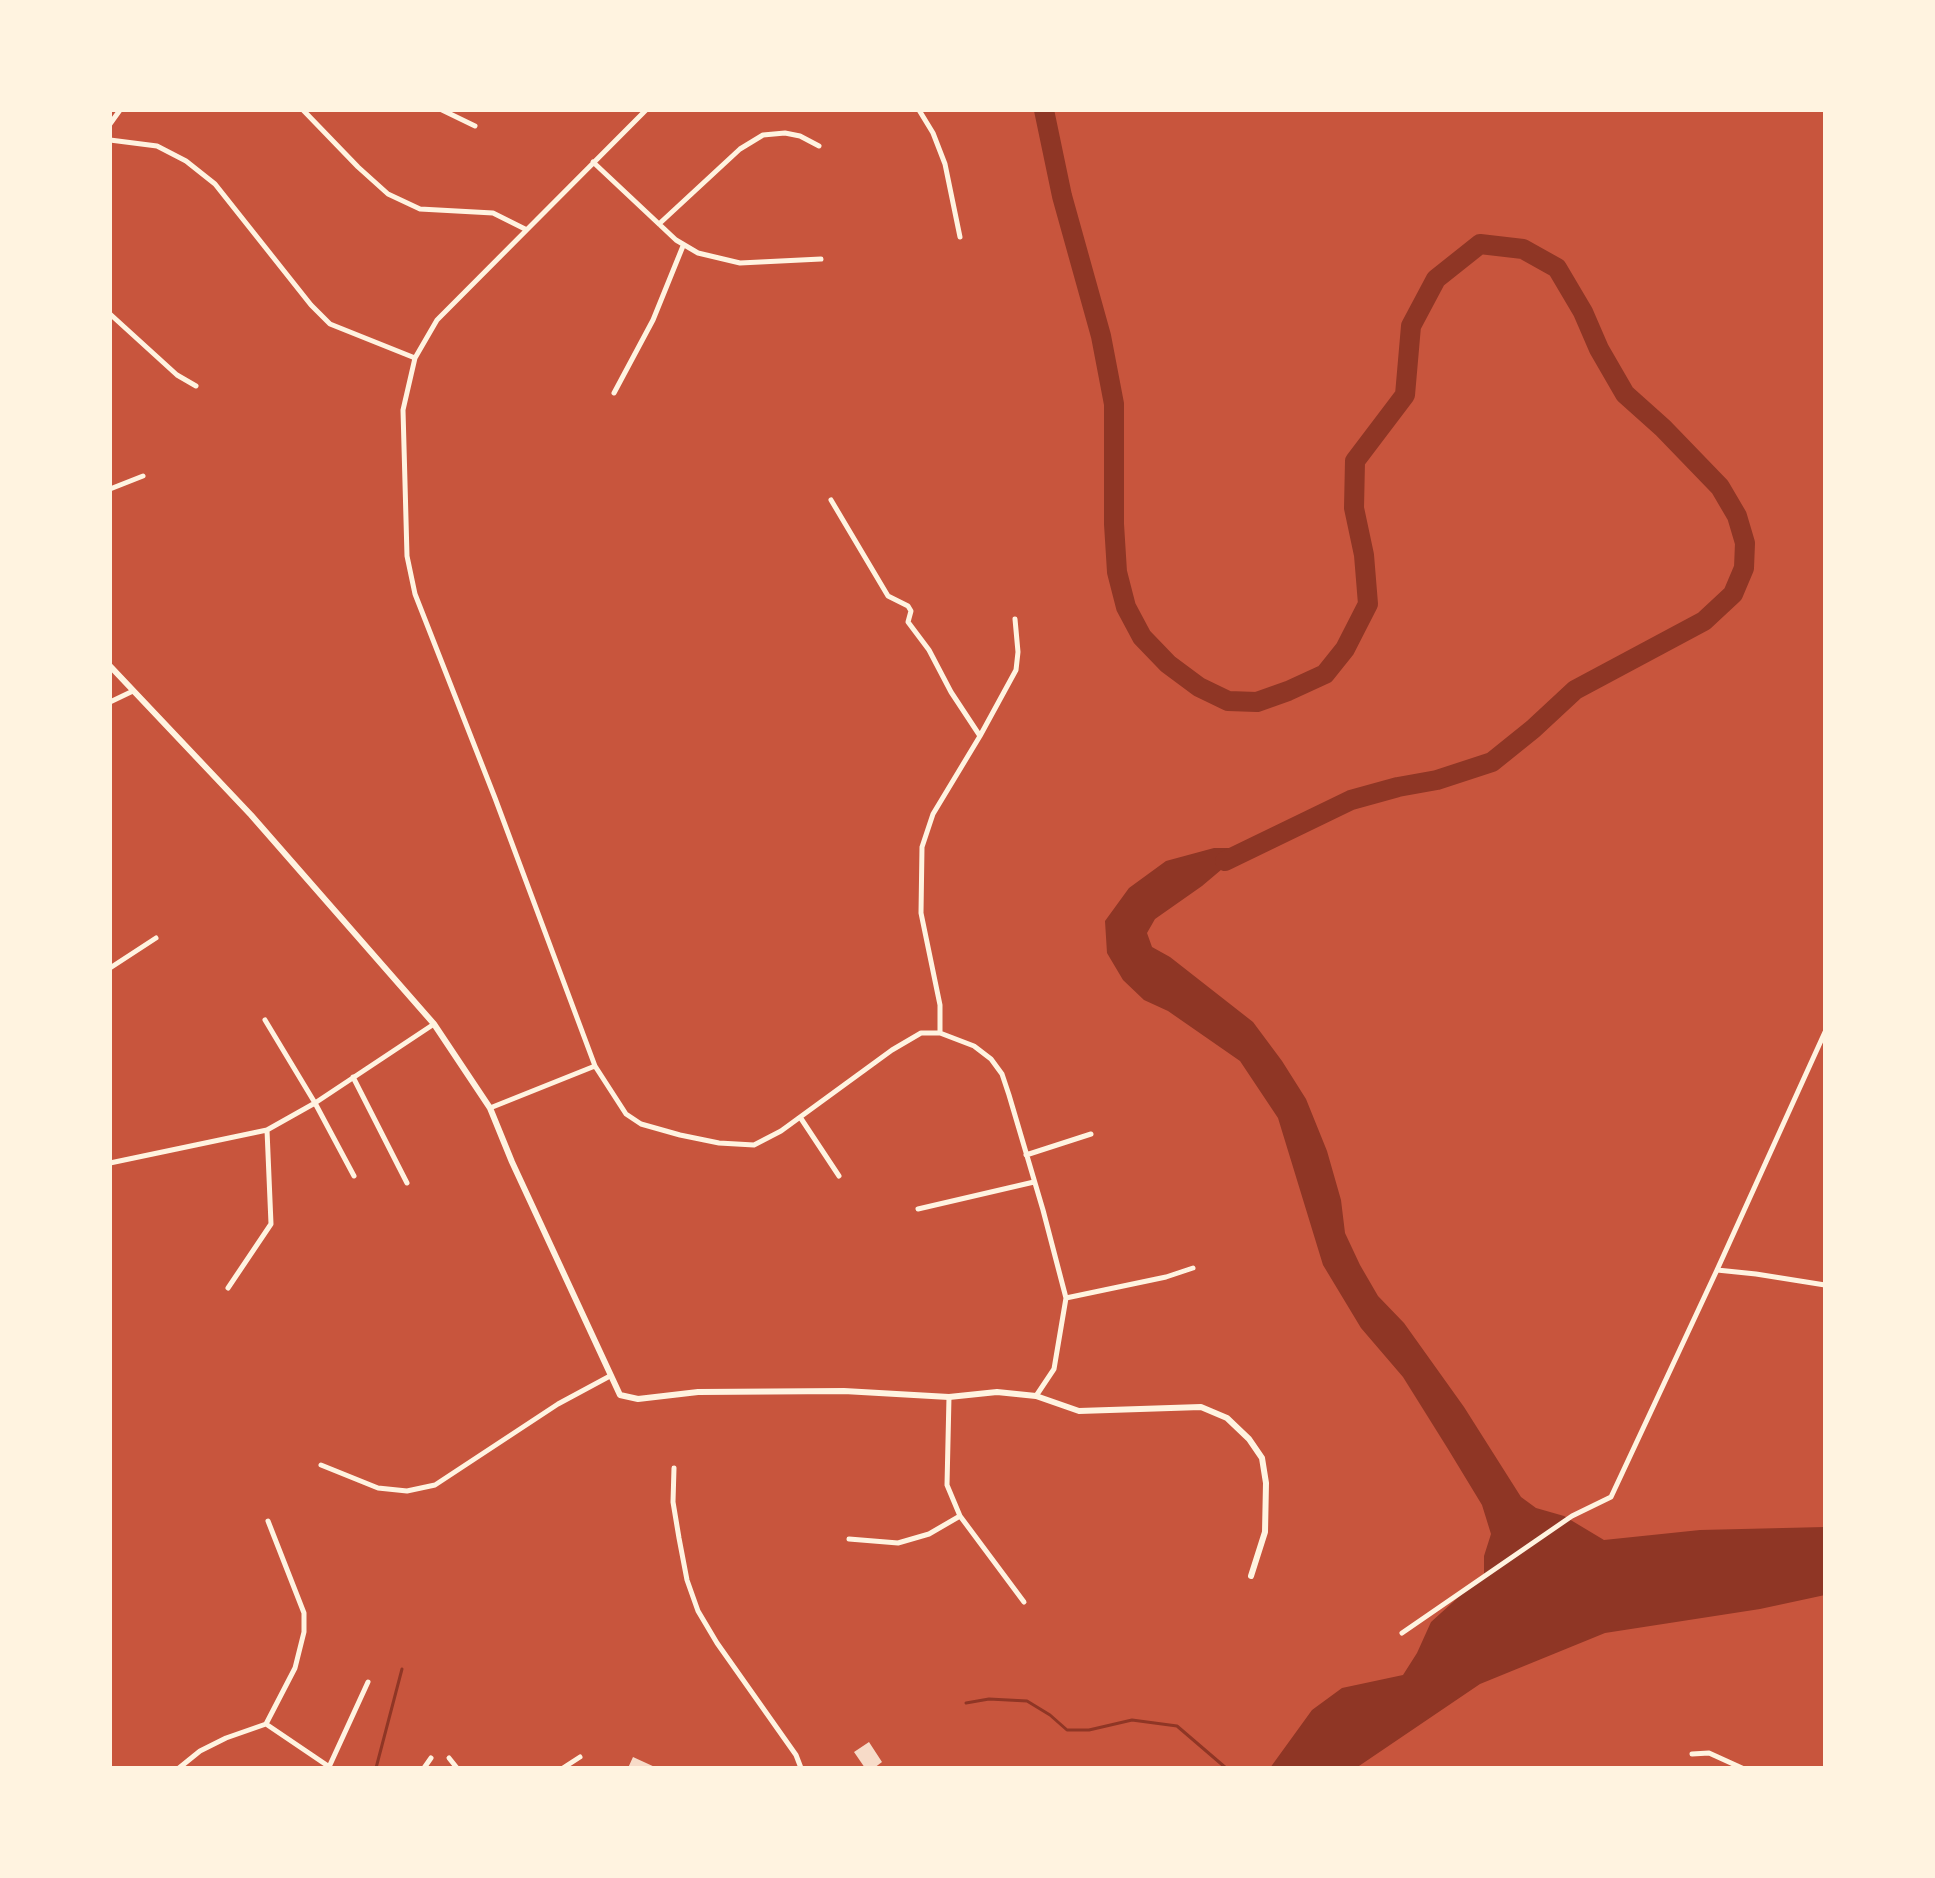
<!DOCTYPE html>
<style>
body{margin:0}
#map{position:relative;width:1935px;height:1878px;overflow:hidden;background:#c8553d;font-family:"Varela Round",sans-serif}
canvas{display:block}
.frame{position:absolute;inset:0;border:112px solid #fff3e0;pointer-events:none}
</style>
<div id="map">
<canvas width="1935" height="1878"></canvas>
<div class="frame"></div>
</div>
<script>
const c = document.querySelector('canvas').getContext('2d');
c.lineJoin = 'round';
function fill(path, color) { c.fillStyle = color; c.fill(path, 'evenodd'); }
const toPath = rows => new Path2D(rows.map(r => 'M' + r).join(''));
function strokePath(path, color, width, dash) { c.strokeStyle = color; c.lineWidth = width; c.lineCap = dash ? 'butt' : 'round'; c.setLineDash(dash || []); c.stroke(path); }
fill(toPath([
 [1214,848,1247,848,1202,886,1155,919,1147,933,1152,947,1170,957,1253,1022,1282,1061,1306,1099,1327,1151,1341,1200,1345,1233,1360,1265,1378,1296,1404,1323,1464,1407,1521,1497,1536,1508,1564,1516,1604,1540,1700,1530,1825,1527,1825,1595,1760,1609,1605,1633,1480,1684,1356,1768,1270,1768,1312,1710,1342,1688,1403,1675,1417,1653,1431,1622,1484,1574,1484,1556,1491,1534,1482,1505,1448,1449,1403,1377,1361,1328,1323,1265,1278,1118,1240,1061,1168,1011,1144,1000,1123,980,1107,953,1105,921,1129,888,1166,861]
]), '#8f3625');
strokePath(toPath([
 [966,1703,989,1699,1027,1701,1050,1715,1067,1730,1089,1730,1132,1720,1177,1726,1226,1768],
 [376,1768,402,1669]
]), '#8f3625', 3);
strokePath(toPath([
 [1044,110,1062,196,1101,336,1114,404,1114,524,1117,572,1126,607,1142,637,1168,664,1199,687,1228,701,1257,702,1288,691,1325,674,1345,649,1368,604,1364,555,1354,508,1355,461,1405,395,1411,326,1436,279,1480,244,1523,249,1557,268,1583,312,1599,349,1625,394,1663,428,1720,487,1737,516,1745,543,1744,568,1733,594,1704,621,1575,690,1533,729,1492,762,1437,780,1398,787,1351,800,1225,861]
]), '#8f3625', 20);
fill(toPath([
 [869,1742,882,1762,874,1768,865,1768,854,1752],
 [633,1757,657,1768,628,1768]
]), '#f7dbc8');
strokePath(toPath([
 [303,110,358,167,388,194,420,209,493,213,525,229],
 [442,110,475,126],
 [646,110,437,320,415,358,403,410,407,556,415,594,495,798,595,1066,626,1114,641,1124,680,1135,719,1143,754,1145,781,1131,892,1050,921,1033,940,1033,974,1046,991,1059,1002,1074,1009,1095,1043,1210,1066,1298,1054,1369,1036,1396],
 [919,110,933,133,945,164,960,237],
 [110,124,120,110],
 [110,140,157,146,186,161,215,184,311,305,330,324,415,358],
 [593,162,676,240,698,253,740,263,821,259],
 [659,224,740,149,763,135,785,133,800,136,819,146],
 [110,314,177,375,196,386],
 [614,393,653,320,683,246],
 [110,489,143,476],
 [831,500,888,596,908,606,911,611,908,622,929,650,951,692,980,736,933,814,922,847,921,913,940,1005,940,1033],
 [110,702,133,691],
 [980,736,1016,670,1018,652,1015,619],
 [110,968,156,938],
 [265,1020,315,1103,354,1176],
 [353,1077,407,1183],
 [490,1108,595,1066],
 [800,1117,839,1176],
 [1026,1155,1091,1134],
 [110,1163,267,1130,315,1103,434,1024],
 [918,1209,1034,1182],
 [1717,1270,1756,1274,1825,1285],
 [228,1288,271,1224,267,1130],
 [1066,1298,1166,1277,1193,1268],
 [949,1397,947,1485,960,1516,1024,1602],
 [321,1465,378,1488,407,1491,435,1485,558,1404,610,1376],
 [674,1468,673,1502,679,1538,687,1580,698,1611,717,1643,796,1755,801,1768],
 [849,1539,898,1543,929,1534,960,1516],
 [1402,1633,1572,1516,1611,1497,1717,1270,1825,1032],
 [266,1724,295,1668,304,1632,304,1613,268,1521],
 [1692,1754,1709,1753,1742,1768],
 [449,1758,457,1768],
 [329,1767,368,1682],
 [179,1768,200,1751,226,1738,266,1724,331,1768],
 [424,1768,431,1758],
 [563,1768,580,1757]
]), '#fff3e0', 5);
strokePath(toPath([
 [110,666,251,815,434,1024,490,1108,512,1162,620,1395,638,1399,698,1392,844,1391,949,1397,997,1392,1036,1396,1079,1411,1201,1407,1227,1418,1249,1439,1262,1458,1266,1483,1265,1532,1251,1576]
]), '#fff3e0', 6);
</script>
